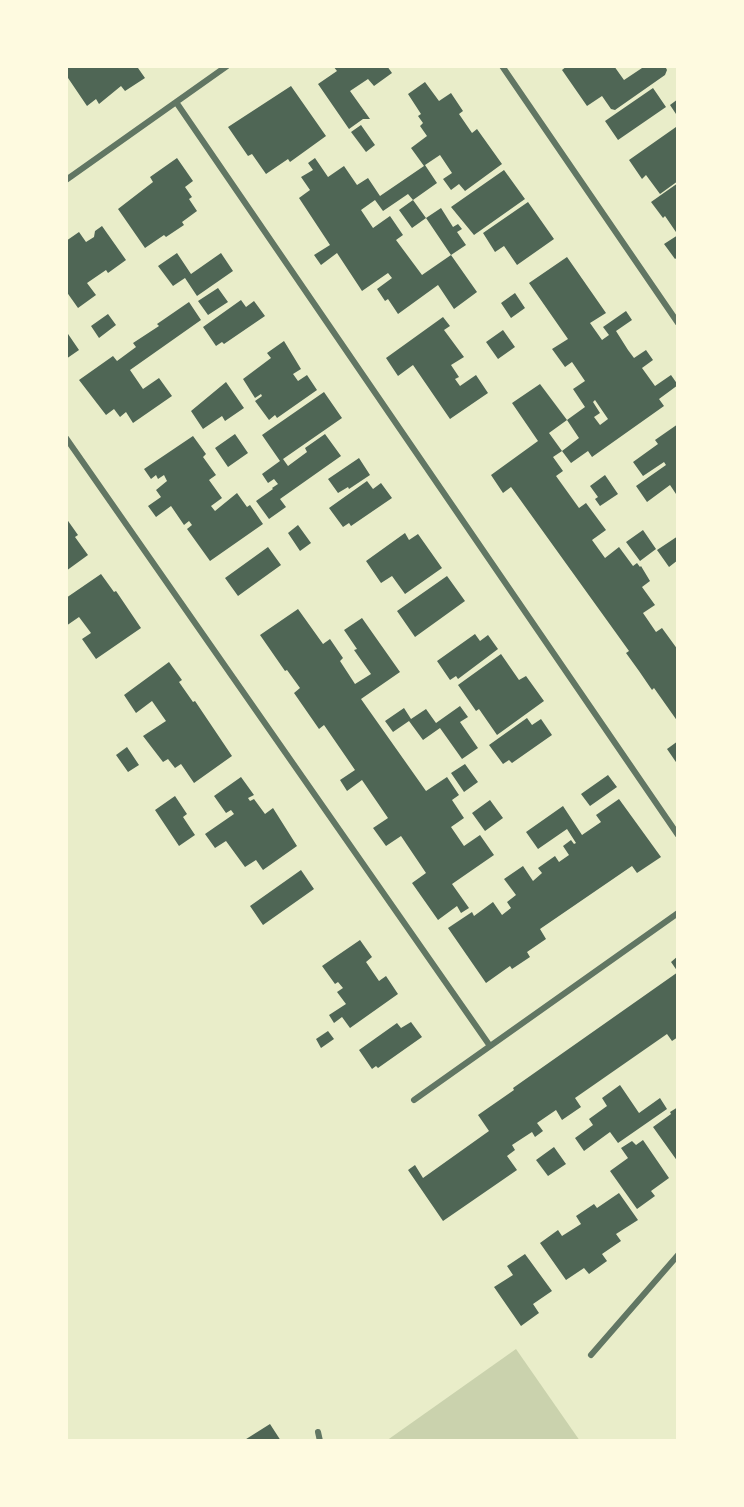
<!DOCTYPE html>
<style>
body{margin:0}
#map{position:relative;width:744px;height:1507px;overflow:hidden;background:#e9edc9;font-family:"DM Sans",sans-serif}
canvas{display:block}
.frame{position:absolute;inset:0;border:68px solid #fefae0;pointer-events:none}
</style>
<div id="map">
<canvas width="744" height="1507"></canvas>
<div class="frame"></div>
</div>
<script>
const c = document.querySelector('canvas').getContext('2d');
c.lineJoin = 'round';
function fill(path, color) { c.fillStyle = color; c.fill(path, 'evenodd'); }
const toPath = rows => new Path2D(rows.map(r => 'M' + r).join(''));
function strokePath(path, color, width, dash) { c.strokeStyle = color; c.lineWidth = width; c.lineCap = dash ? 'butt' : 'round'; c.setLineDash(dash || []); c.stroke(path); }
fill(toPath([
 [516,1349,580,1441,386,1441]
]), '#cad2ad');
fill(toPath([
 [66,66,141,66,138,68,145,78,125,91,121,86,99,104,96,99,87,106,66,75],
 [333,66,387,66,392,73,374,86,368,79,350,91,370,119,363,119,349,129,318,84,337,71],
 [567,66,614,66,624,80,645,66,665,66,667,70,665,75,615,110,611,109,602,96,587,106,562,70],
 [425,82,439,101,451,93,463,111,459,114,472,133,477,129,502,164,465,191,459,184,451,190,443,179,452,173,440,155,425,165,437,183,413,200,408,194,383,211,375,200,361,210,373,228,390,216,403,235,396,240,422,275,451,255,477,292,454,309,438,285,398,314,388,299,385,301,377,289,392,278,388,273,362,291,337,253,321,265,314,255,330,245,299,198,310,190,301,177,313,170,308,163,315,158,328,177,344,166,357,185,368,178,380,196,424,166,411,148,427,136,420,126,423,123,418,116,421,114,408,94],
 [291,86,326,136,290,162,288,159,266,174,252,154,248,156,228,127],
 [653,88,666,107,618,140,605,121],
 [678,99,678,117,670,105],
 [361,125,375,145,366,152,351,132],
 [676,127,678,130,678,181,660,194,646,175,642,179,629,160],
 [177,158,193,181,185,187,192,197,189,199,197,211,182,222,184,225,166,237,164,235,145,248,118,209,153,182,150,177],
 [504,170,525,199,474,235,451,207],
 [678,183,678,257,675,259,664,244,678,235,665,216,663,218,651,202],
 [413,200,426,218,412,228,399,210],
 [528,202,554,239,517,265,504,246,495,252,483,233],
 [441,208,453,227,458,224,462,229,457,232,466,245,451,255,426,218],
 [102,226,126,260,108,273,106,270,87,283,96,295,78,308,66,291,66,241,79,232,86,242,94,237,95,231],
 [177,253,191,274,221,253,233,271,197,296,185,278,173,286,158,266],
 [567,257,606,313,590,323,602,340,609,335,603,327,626,311,632,320,616,331,628,350,634,358,646,350,653,360,642,368,655,386,671,375,678,385,659,399,664,406,592,457,588,451,571,463,562,451,579,438,567,420,585,407,573,389,585,381,572,362,565,367,552,349,568,339,529,283],
 [595,400,608,419,600,425,594,417,600,413,593,402],
 [218,288,228,302,208,315,198,301],
 [515,293,525,308,511,318,501,303],
 [241,300,246,307,254,301,265,316,224,344,222,342,216,346,203,327],
 [189,302,201,320,130,370,143,389,159,378,172,396,133,423,126,412,120,417,114,409,106,415,79,380,113,356,117,361,136,347,133,343,159,326,157,324],
 [108,314,116,325,99,338,91,326],
 [443,317,450,326,444,330,464,357,451,365,459,377,455,379,460,386,476,375,488,393,450,419,413,365,398,376,386,358],
 [503,330,515,347,498,359,486,342],
 [66,331,79,350,66,359],
 [284,341,301,369,293,374,298,381,307,375,317,390,277,418,275,415,269,420,255,401,262,396,261,394,255,398,243,379,271,358,267,353],
 [226,382,244,408,225,421,222,416,203,429,191,411],
 [540,384,567,420,549,433,562,451,553,457,563,471,556,476,579,508,586,503,606,530,592,540,605,558,619,547,633,566,637,563,640,567,641,566,650,581,642,587,655,605,643,613,656,632,662,628,678,650,678,722,654,688,652,690,639,671,626,653,629,651,511,487,503,493,491,475,538,441,512,403],
 [324,392,342,418,283,459,288,466,307,452,305,448,325,434,341,456,280,499,286,507,269,519,256,501,273,489,272,488,278,484,274,479,268,483,262,474,280,461,262,435],
 [678,424,678,497,670,485,647,502,636,486,666,465,664,462,643,476,633,462,658,444,655,440],
 [235,434,248,453,228,467,215,448],
 [193,436,206,454,203,457,216,475,209,480,222,498,211,506,215,511,237,493,247,507,250,505,263,524,210,561,187,529,192,525,189,521,184,525,171,506,156,517,148,506,161,497,156,490,167,481,164,475,158,479,156,475,151,479,144,469],
 [359,458,370,475,349,489,348,487,338,493,328,479],
 [605,475,618,494,600,506,595,499,598,497,590,486],
 [367,481,373,489,381,483,392,498,351,526,349,523,343,527,329,508],
 [66,518,78,535,75,537,88,555,66,571],
 [298,525,311,543,300,551,288,533],
 [643,530,656,549,640,561,626,542],
 [405,533,409,540,418,534,442,568,405,594,392,576,381,583,366,561],
 [678,536,678,560,669,567,657,550],
 [268,547,281,565,238,596,225,578],
 [101,574,114,592,116,591,141,628,96,659,82,639,91,633,79,617,66,626,66,598],
 [447,576,465,601,415,637,397,611],
 [298,609,323,644,330,639,343,658,340,661,355,684,371,674,354,650,357,649,344,630,362,618,400,672,361,699,426,791,447,777,459,795,452,800,464,818,451,827,464,846,480,835,494,855,452,884,469,908,461,913,457,906,438,920,412,883,426,873,401,836,386,846,373,828,388,818,362,780,347,791,340,780,355,770,324,725,319,729,294,693,300,688,287,670,285,671,260,635],
 [475,634,480,641,488,635,498,649,458,679,456,676,450,680,437,661],
 [501,654,519,680,526,676,544,701,497,735,479,709,476,711,458,685],
 [169,662,182,680,179,682,193,702,195,701,232,756,194,783,181,764,175,768,168,759,163,762,143,736,166,721,152,701,136,713,124,695],
 [460,706,468,717,460,722,478,748,462,759,440,728,423,740,409,721,393,732,385,721,404,708,411,719,426,709,436,723],
 [527,718,532,725,541,719,552,735,512,763,509,760,503,764,489,745],
 [678,741,678,765,667,749],
 [127,747,139,765,128,772,116,755],
 [465,764,478,782,464,792,451,773],
 [608,775,617,787,590,806,581,794],
 [241,777,254,795,248,798,250,801,254,799,265,814,273,808,297,846,263,870,256,860,245,867,226,841,215,848,205,834,234,814,231,810,226,813,214,796],
 [175,796,187,814,183,817,195,835,179,846,155,810],
 [619,799,661,857,637,873,632,866,540,929,546,939,527,952,530,957,512,969,510,966,486,983,448,928,472,912,474,916,493,902,502,915,511,908,507,902,516,895,504,879,523,866,533,881,542,873,538,868,555,856,559,862,569,855,563,846,571,840,574,844,576,843,567,829,538,849,526,832,563,806,582,835,601,822,596,815],
 [490,800,503,818,485,831,472,813],
 [301,870,314,889,263,925,250,906],
 [360,940,372,957,366,962,379,981,386,976,398,994,350,1028,342,1017,334,1023,329,1015,346,1004,337,992,343,988,338,982,335,984,322,966],
 [678,956,678,972,671,962],
 [678,972,678,1037,672,1041,667,1034,575,1098,581,1107,562,1120,556,1110,537,1123,543,1131,535,1137,532,1132,512,1145,515,1150,507,1156,517,1170,443,1221,408,1170,415,1165,423,1178,489,1131,478,1115,514,1090,513,1088],
 [411,1022,422,1037,378,1068,376,1066,372,1069,359,1050,397,1023,401,1028],
 [328,1031,334,1039,321,1048,316,1039],
 [620,1085,639,1113,660,1098,667,1109,618,1143,610,1132,584,1151,575,1138,593,1125,589,1119,607,1106,602,1098],
 [678,1107,678,1162,653,1127,671,1114,670,1112],
 [643,1140,669,1178,651,1191,655,1196,637,1209,610,1171,628,1158,621,1148,632,1141,636,1145],
 [554,1147,566,1164,548,1176,536,1160],
 [619,1193,638,1220,616,1234,621,1241,602,1254,607,1261,589,1274,584,1268,566,1280,540,1243,558,1230,562,1236,581,1224,576,1216,594,1204,597,1208],
 [525,1254,552,1291,533,1304,539,1313,521,1326,494,1287,513,1275,507,1266],
 [270,1424,281,1441,243,1441]
]), '#4f6655');
strokePath(toPath([
 [502,66,678,323],
 [176,102,678,835],
 [66,180,227,66],
 [66,438,490,1046],
 [414,1100,678,913],
 [591,1355,678,1255],
 [318,1432,320,1441]
]), '#617663', 6);
</script>
